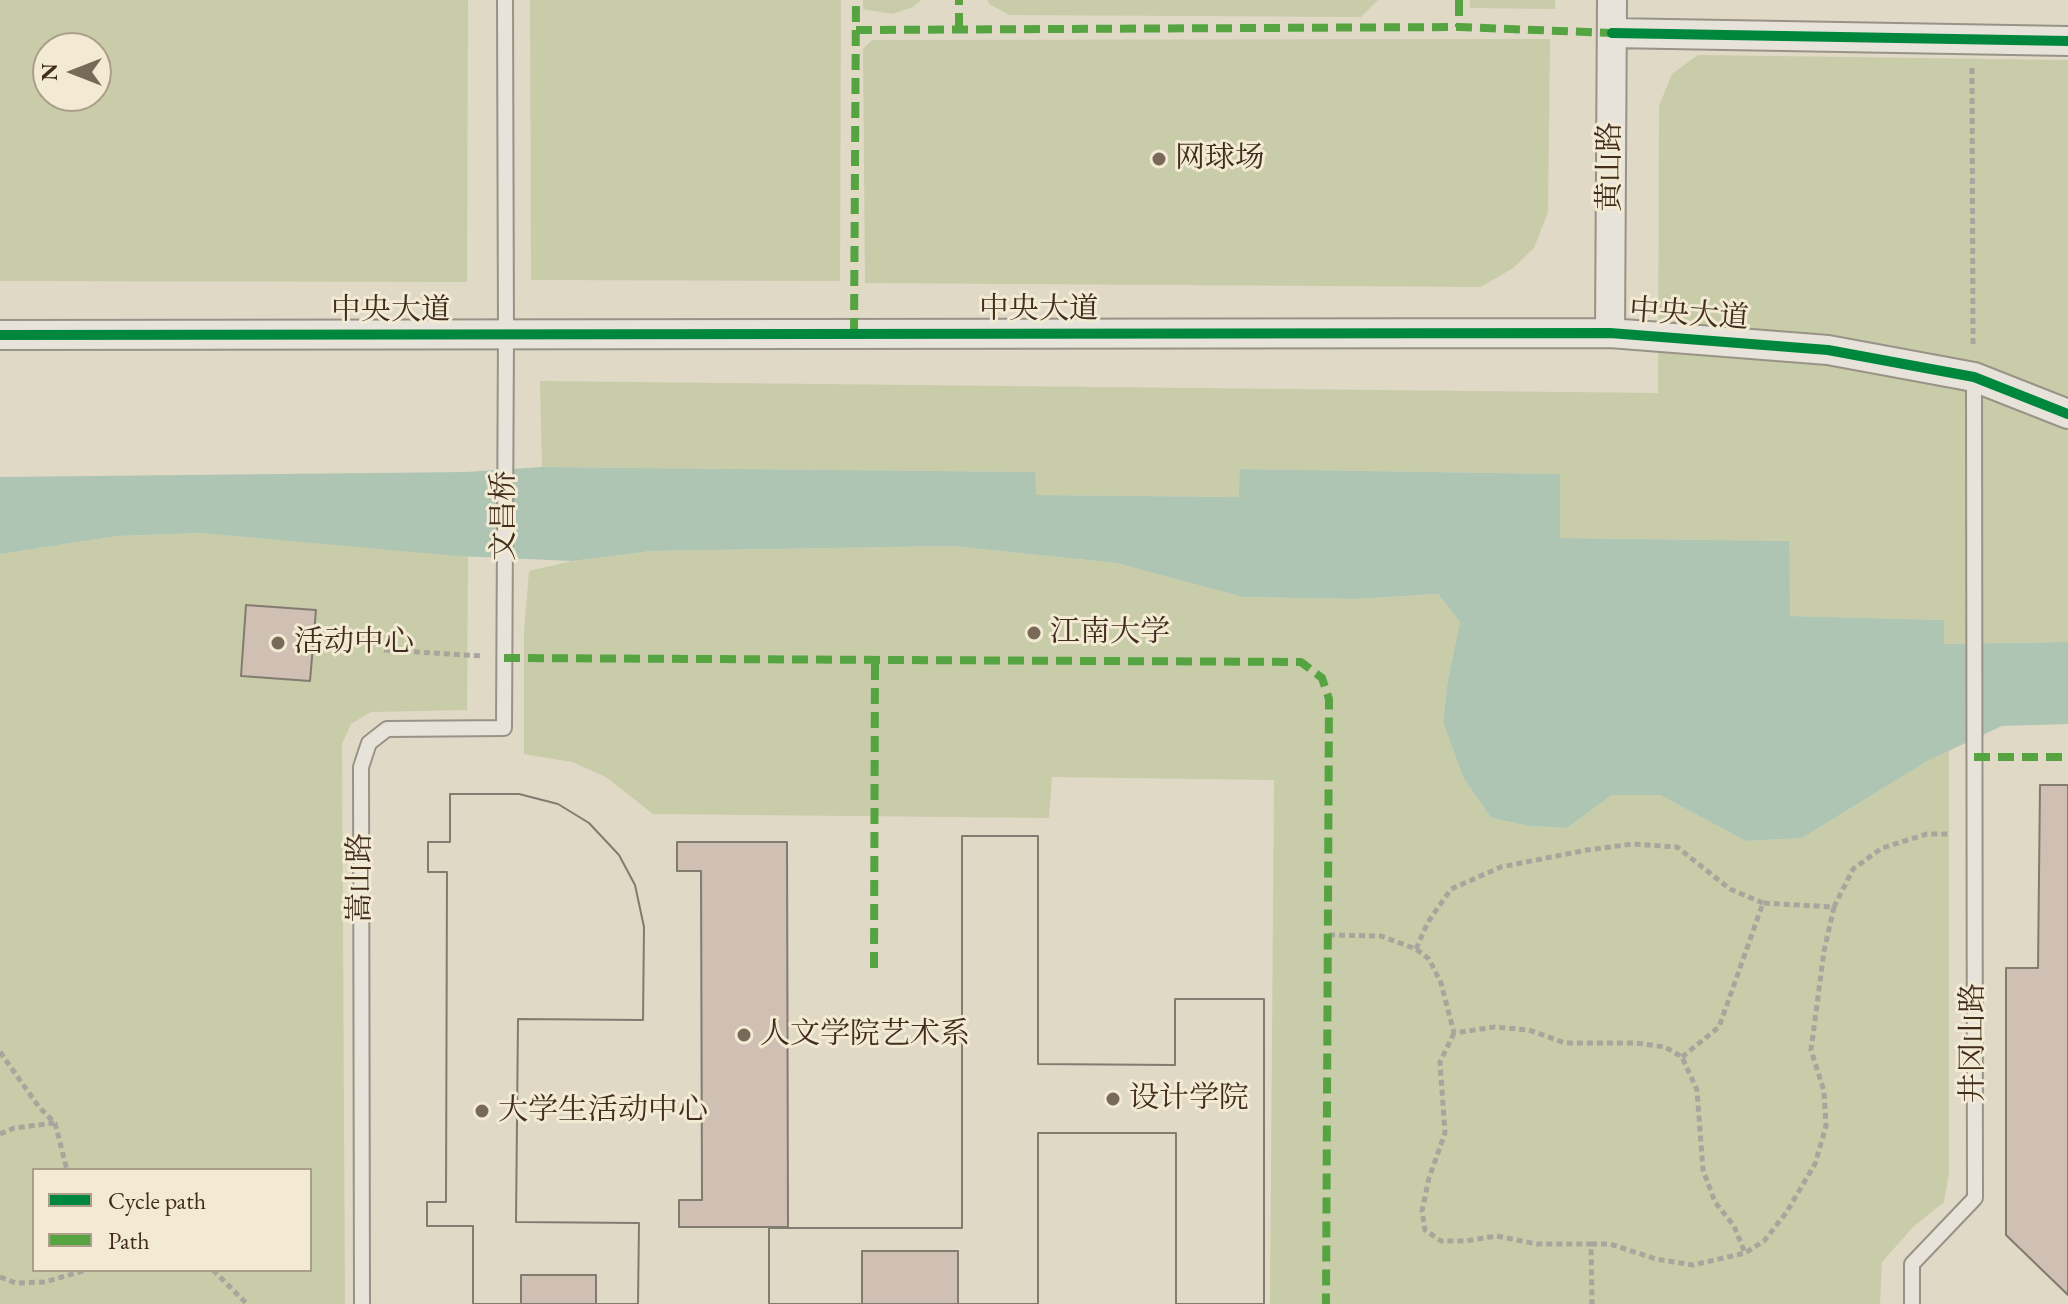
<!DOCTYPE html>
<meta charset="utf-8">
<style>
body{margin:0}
#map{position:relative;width:2068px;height:1304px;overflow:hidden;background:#e0d9c6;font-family:"EB Garamond",serif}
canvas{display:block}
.legend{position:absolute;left:32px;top:1168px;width:280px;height:104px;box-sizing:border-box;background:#f2ead3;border:2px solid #ab9e8b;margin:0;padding:10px 14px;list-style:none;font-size:24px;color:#412c1e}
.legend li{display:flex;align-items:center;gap:16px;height:40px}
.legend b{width:40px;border:2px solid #ab9e8b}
.north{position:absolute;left:32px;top:32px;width:80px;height:80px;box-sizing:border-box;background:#f2ead3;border:2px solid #ab9e8b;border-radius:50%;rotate:270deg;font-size:22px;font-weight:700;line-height:32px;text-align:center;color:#412c1e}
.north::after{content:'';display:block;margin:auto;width:28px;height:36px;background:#796959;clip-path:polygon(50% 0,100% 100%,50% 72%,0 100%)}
</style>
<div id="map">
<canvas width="2068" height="1304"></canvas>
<ul class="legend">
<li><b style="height:10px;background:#00873e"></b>Cycle path</li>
<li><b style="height:10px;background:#55a441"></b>Path</li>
</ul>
<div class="north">N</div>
</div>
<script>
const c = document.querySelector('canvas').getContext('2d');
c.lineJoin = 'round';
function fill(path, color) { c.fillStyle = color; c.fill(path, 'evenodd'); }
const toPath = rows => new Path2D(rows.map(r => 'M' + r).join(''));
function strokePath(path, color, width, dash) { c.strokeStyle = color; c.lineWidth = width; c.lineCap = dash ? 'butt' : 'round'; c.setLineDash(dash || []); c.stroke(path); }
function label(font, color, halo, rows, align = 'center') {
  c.font = font + ' "EB Garamond","Noto Serif SC",serif'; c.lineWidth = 6; c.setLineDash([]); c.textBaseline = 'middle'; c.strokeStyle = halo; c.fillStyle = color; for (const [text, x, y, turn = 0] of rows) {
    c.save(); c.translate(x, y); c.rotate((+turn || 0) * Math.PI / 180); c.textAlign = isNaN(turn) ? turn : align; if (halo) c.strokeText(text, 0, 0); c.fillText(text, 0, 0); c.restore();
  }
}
fill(toPath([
 [0,0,468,0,467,282,0,281],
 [48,48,96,48,96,96,48,96],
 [530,0,841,0,840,281,531,280],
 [863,0,921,0,913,7,892,14,863,9],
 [988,0,1378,0,1361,17,1010,15,989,4],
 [1470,0,1555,0,1555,9,1470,8],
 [1550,39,1548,212,1534,248,1513,268,1481,287,865,283,863,49,872,40],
 [1698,55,2068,60,2068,642,1944,644,1943,620,1789,616,1789,541,1559,538,1560,474,1240,469,1240,497,1035,495,1035,472,542,467,540,381,1658,393,1659,106,1672,74],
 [201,533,468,556,467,710,371,712,351,724,342,744,345,1304,0,1304,0,554,117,536],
 [34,1170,310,1170,310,1270,34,1270],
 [952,546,1116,563,1243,597,1357,599,1438,594,1460,622,1448,679,1443,722,1463,777,1491,818,1529,826,1567,828,1612,795,1660,795,1746,841,1802,838,1929,760,1949,750,1949,1173,1944,1202,1913,1227,1882,1262,1880,1304,1270,1304,1274,780,1052,777,1049,818,653,814,606,777,572,762,524,754,524,631,529,571,572,561,651,551]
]), '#c8cca9');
fill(toPath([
 [542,467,1035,472,1036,495,1239,497,1240,469,1560,474,1560,538,1789,541,1790,616,1944,620,1944,644,2068,642,2068,724,2002,726,1929,760,1802,838,1746,841,1660,795,1612,795,1567,828,1529,826,1491,818,1463,777,1443,722,1448,679,1460,622,1438,594,1357,599,1243,597,1116,563,952,546,651,551,572,561,458,556,201,533,117,536,0,554,0,477,466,472]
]), '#aec5b3');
const building = toPath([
 [246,605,316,610,310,681,241,676,246,605],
 [2040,785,2068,785,2068,1295,2006,1235,2006,968,2038,968,2040,785],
 [450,794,519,794,558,804,589,823,619,855,635,885,644,927,643,1020,518,1019,516,1222,639,1223,638,1304,596,1304,596,1275,521,1275,521,1304,473,1304,473,1226,427,1226,427,1202,446,1202,447,872,428,872,428,842,450,842,450,794],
 [450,794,519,794,558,804,589,823,619,855,635,885,644,927,643,1020,518,1019,516,1222,639,1223,638,1304,473,1304,473,1226,427,1226,427,1202,446,1202,447,872,428,872,428,842,450,842,450,794],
 [962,836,1038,836,1038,1064,1175,1065,1175,999,1264,999,1264,1304,1176,1304,1176,1133,1038,1133,1038,1304,958,1304,958,1251,862,1251,862,1304,769,1304,769,1228,962,1228,962,836],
 [962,836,1038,836,1038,1064,1175,1065,1175,999,1264,999,1264,1304,1176,1304,1176,1133,1038,1133,1038,1304,769,1304,769,1228,962,1228,962,836],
 [677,842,787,842,788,1227,679,1227,679,1200,702,1200,701,871,677,871,677,842]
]);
fill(building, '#d0bfb3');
strokePath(building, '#827b70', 2);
const lane = toPath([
 [362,1304,361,767,369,743,387,729,504,728,506,335,505,0],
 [1912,1304,1912,1264,1975,1198,1974,377]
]);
const street = toPath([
 [1612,33,2068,41],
 [1610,333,1612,0],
 [0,335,1610,333,1828,350,1974,377,2068,414]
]);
strokePath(lane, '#999286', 18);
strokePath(street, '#999286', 32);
strokePath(toPath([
 [1972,68,1973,346],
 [384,650,482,656],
 [1329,935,1381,936,1416,949,1429,959,1441,983,1454,1033,1495,1027,1529,1030,1565,1043,1636,1043,1665,1047,1682,1057,1697,1090,1703,1170,1715,1202,1734,1226,1745,1253],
 [1416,949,1428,922,1451,889,1501,867,1587,850,1633,844,1677,847,1730,889,1763,903],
 [1454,1033,1440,1062,1445,1133,1429,1178,1422,1211,1425,1230,1441,1241,1465,1241,1497,1236,1537,1244,1591,1244,1592,1304],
 [0,1052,39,1107,55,1123,67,1170],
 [1682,1057,1719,1027,1763,903,1834,907,1853,869,1882,848,1927,834,1951,834],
 [0,1134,14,1128,54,1123],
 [1591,1244,1610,1244,1656,1259,1693,1265,1745,1253,1764,1241,1786,1213,1815,1164,1826,1126,1824,1091,1811,1050,1824,951,1834,907],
 [213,1270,247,1304],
 [0,1277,16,1283,45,1282,86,1270]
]), '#aaa59c', 5, [6, 4]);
strokePath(lane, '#e7e3da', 14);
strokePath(street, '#e7e3da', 28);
strokePath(toPath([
 [1459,0,1459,27],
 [959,29,959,0],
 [856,30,1459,27,1612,33],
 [854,334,856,0],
 [504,658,1301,662,1322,678,1329,699,1326,1304],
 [1974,757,2068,757],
 [874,968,875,660]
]), '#55a441', 8, [16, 8]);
strokePath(toPath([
 [1612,33,2068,41],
 [0,335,1610,333,1828,350,1974,377,2068,414]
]), '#00873e', 10);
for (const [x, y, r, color] of [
 [1159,159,8,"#796959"],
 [1034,633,8,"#796959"],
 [278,643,8,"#796959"],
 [744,1035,8,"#796959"],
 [1113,1099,8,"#796959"],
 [482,1111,8,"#796959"]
]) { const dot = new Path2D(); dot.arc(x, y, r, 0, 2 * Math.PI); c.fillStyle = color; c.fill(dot); strokePath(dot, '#f2ead3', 3); }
label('30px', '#412c1e', '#f2ead3', [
 ["网球场",1175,159],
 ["江南大学",1050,633],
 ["活动中心",294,643],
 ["人文学院艺术系",760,1035],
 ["设计学院",1129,1099],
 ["大学生活动中心",498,1111]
], 'left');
label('30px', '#412c1e', '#f2ead3', [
 ["黄山路",1611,167,-90],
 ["中央大道",1039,310],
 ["中央大道",391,311],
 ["中央大道",1689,315,4],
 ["文昌桥",505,516,-90],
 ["嵩山路",361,878,-90],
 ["井冈山路",1974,1043,-90]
]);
</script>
